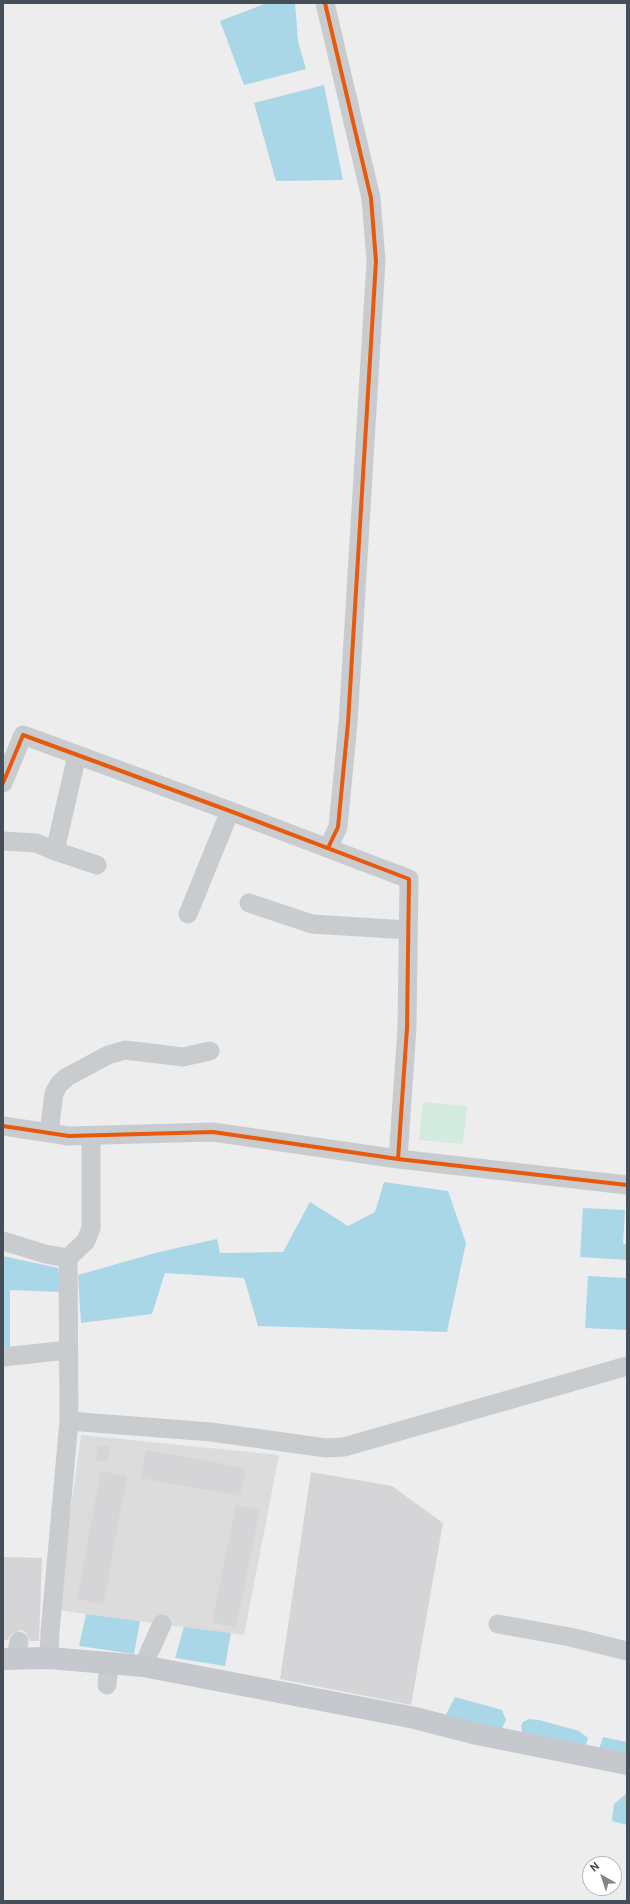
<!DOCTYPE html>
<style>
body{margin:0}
#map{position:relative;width:630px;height:1904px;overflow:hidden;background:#eeeded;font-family:Roboto,sans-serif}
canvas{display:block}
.frame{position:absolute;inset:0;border:4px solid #464f58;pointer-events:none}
.north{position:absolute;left:582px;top:1856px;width:40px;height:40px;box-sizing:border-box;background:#fff;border:1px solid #b5b9bc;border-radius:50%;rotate:321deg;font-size:11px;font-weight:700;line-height:16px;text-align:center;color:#464f58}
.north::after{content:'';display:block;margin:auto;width:14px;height:18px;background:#81868c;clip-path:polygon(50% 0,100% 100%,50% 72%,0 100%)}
</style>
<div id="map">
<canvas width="630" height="1904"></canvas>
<div class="frame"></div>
<div class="north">N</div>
</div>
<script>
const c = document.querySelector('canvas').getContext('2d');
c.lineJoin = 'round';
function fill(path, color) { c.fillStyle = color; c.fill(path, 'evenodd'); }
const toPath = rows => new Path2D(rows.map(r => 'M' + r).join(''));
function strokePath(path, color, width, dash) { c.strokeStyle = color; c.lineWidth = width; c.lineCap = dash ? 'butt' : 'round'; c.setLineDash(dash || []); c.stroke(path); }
fill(toPath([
 [81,1435,279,1455,244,1635,57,1610]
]), '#dcdcdd');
fill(toPath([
 [423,1102,467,1106,463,1144,419,1140]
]), '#d3ebde');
fill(toPath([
 [267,3,295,3,298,41,306,69,244,85,220,21],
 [324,85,343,180,276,181,254,103],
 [384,1182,448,1191,466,1243,447,1332,258,1326,244,1278,165,1273,152,1314,81,1323,78,1275,159,1252,217,1239,220,1253,283,1252,310,1202,348,1226,375,1212],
 [583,1208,625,1210,623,1244,627,1244,627,1260,580,1257],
 [3,1256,58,1268,62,1292,10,1290,10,1347,3,1347],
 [627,1273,627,1330,585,1328,588,1276,626,1278],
 [86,1614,140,1621,134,1654,79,1646],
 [184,1627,231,1633,225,1666,175,1658],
 [455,1697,502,1710,506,1720,501,1731,444,1718],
 [529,1719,539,1720,579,1731,588,1738,584,1750,522,1733,521,1726,523,1722],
 [603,1737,627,1742,626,1758,598,1752],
 [627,1793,627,1825,612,1821,614,1804]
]), '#aad7e7');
fill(toPath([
 [97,1446,110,1446,108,1462,96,1461],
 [146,1450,245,1468,240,1496,141,1478],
 [101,1471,127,1476,103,1604,77,1599],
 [311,1472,392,1486,443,1523,411,1705,280,1679],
 [236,1505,260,1510,236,1627,212,1622],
 [3,1557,42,1558,39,1641,30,1641,26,1633,21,1630,11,1634,8,1640,3,1640]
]), '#d5d5d7');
strokePath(toPath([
 [325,3,371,198,376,261,348,723,338,827,328,848],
 [3,783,23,735,230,811,409,879,407,1028,398,1159],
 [3,841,36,843,55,851,97,865],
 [55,851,77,755],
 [249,903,312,924,408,930],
 [188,914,230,811],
 [3,1126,69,1136,213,1132,398,1159,627,1185],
 [49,1133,54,1093,59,1084,67,1077,108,1055,125,1050,183,1057,210,1051],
 [3,1241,45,1254,68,1258,86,1241,91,1228,91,1136],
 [3,1357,68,1350],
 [69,1421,211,1432,326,1448,344,1447,627,1366],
 [498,1624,570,1637,627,1651],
 [16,1658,19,1641],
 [49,1658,50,1632,69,1421,68,1258],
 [143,1666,162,1624],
 [107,1685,109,1663]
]), '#c9ccce', 19);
strokePath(toPath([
 [3,1659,49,1658,143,1666,415,1718,477,1734,627,1764]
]), '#c5c8cc', 22);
strokePath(toPath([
 [325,3,371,198,376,261,348,723,338,827,328,848],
 [3,783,23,735,230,811,409,879,407,1028,398,1159],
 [3,1126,69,1136,213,1132,398,1159,627,1185]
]), '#e8590c', 4);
</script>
